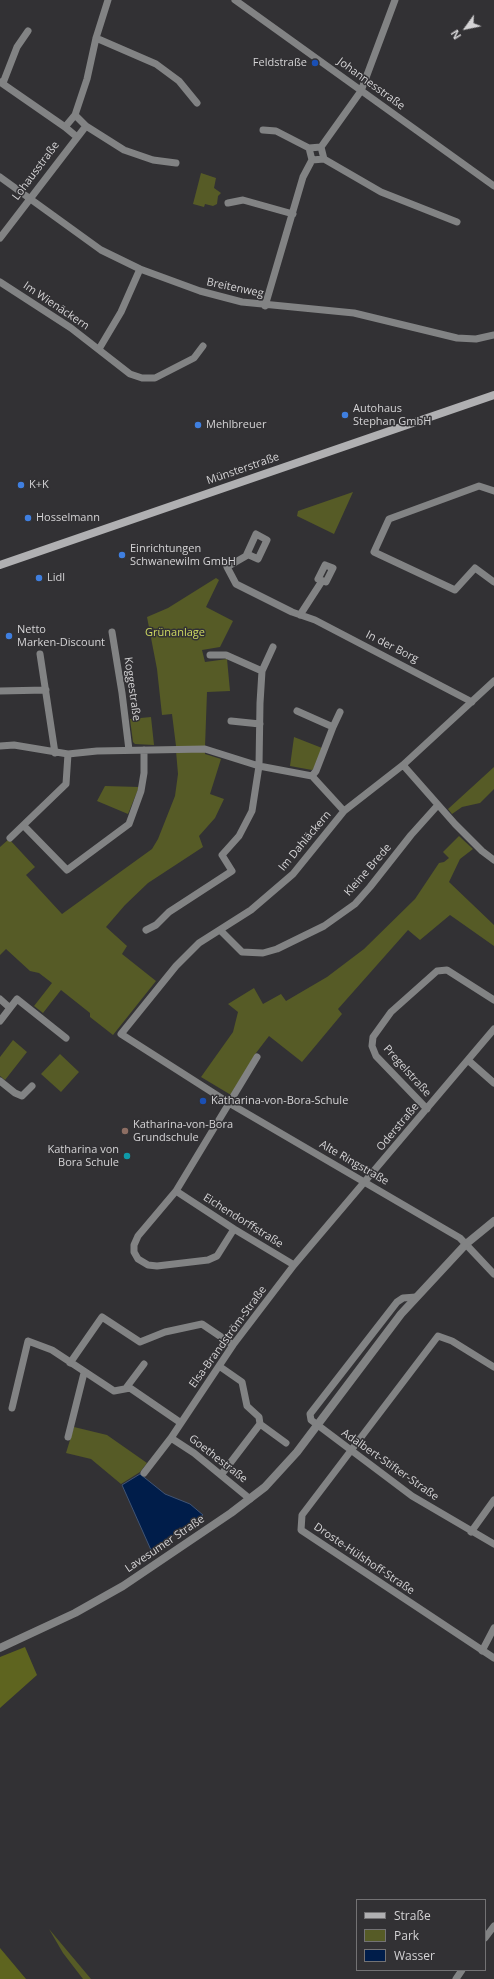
<!DOCTYPE html>
<meta charset="utf-8">
<style>
body{margin:0}
#map{position:relative;width:494px;height:1979px;overflow:hidden;background:#323134;font-family:"Open Sans",sans-serif}
canvas{display:block}
.legend{position:absolute;left:356px;top:1899px;width:130px;height:72px;box-sizing:border-box;background:#323134;border:1px solid #737274;margin:0;padding:5px 7px;list-style:none;font-size:12px;color:#d4d3d5}
.legend li{display:flex;align-items:center;gap:8px;height:20px}
.legend b{width:20px;border:1px solid #737274}
.north{position:absolute;left:446px;top:8px;width:40px;height:40px;-webkit-text-stroke:3px #323134;paint-order:stroke;rotate:237deg;font-size:11px;font-weight:700;line-height:16px;text-align:center;color:#d4d3d5}
.north::after{content:'';display:block;margin:auto;width:14px;height:18px;background:#d4d3d5;clip-path:polygon(50% 0,100% 100%,50% 72%,0 100%)}
</style>
<div id="map">
<canvas width="494" height="1979"></canvas>
<ul class="legend">
<li><b style="height:5px;background:#b0b0b2"></b>Straße</li>
<li><b style="height:11px;background:#565b26"></b>Park</li>
<li><b style="height:11px;background:#001d4a"></b>Wasser</li>
</ul>
<div class="north">N</div>
</div>
<script>
const c = document.querySelector('canvas').getContext('2d');
c.lineJoin = 'round';
function fill(path, color) { c.fillStyle = color; c.fill(path, 'evenodd'); }
const toPath = rows => new Path2D(rows.map(r => 'M' + r).join(''));
function strokePath(path, color, width, dash) { c.strokeStyle = color; c.lineWidth = width; c.lineCap = dash ? 'butt' : 'round'; c.setLineDash(dash || []); c.stroke(path); }
function label(font, color, halo, rows, align = 'center') {
  c.font = font + ' "Open Sans",sans-serif'; c.lineWidth = 3; c.setLineDash([]); c.textBaseline = 'middle'; c.strokeStyle = halo; c.fillStyle = color; for (const [text, x, y, turn = 0] of rows) {
    c.save(); c.translate(x, y); c.rotate((+turn || 0) * Math.PI / 180); c.textAlign = isNaN(turn) ? turn : align; if (halo) c.strokeText(text, 0, 0); c.fillText(text, 0, 0); c.restore();
  }
}
fill(toPath([
 [201,173,216,178,214,188,221,193,218,196,217,204,213,206,205,204,204,207,193,204],
 [353,492,334,534,297,516,298,511],
 [216,578,219,580,206,607,233,621,220,647,202,650,205,662,227,659,230,691,207,692,205,747,176,746,172,714,162,715,157,669,147,617,168,608],
 [151,717,154,745,135,744,133,742,130,719],
 [294,737,322,748,315,768,312,770,290,766],
 [176,751,205,752,205,754,221,759,210,794,224,799,215,818,199,836,203,847,148,883,125,905,106,927,127,946,122,954,156,981,113,1035,90,1017,90,1013,61,990,43,1013,34,1006,52,983,39,973,30,971,6,949,0,955,0,847,9,839,35,867,26,875,62,914,152,849,158,839,175,796,178,774],
 [494,767,494,789,480,803,462,807,452,814,448,809],
 [105,786,139,787,128,814,97,801],
 [459,836,473,849,460,859,449,882,494,925,494,946,450,915,420,940,408,930,338,1009,342,1014,302,1062,269,1036,256,1053,231,1095,201,1077,233,1032,238,1012,228,1004,254,988,263,1004,281,994,286,1001,327,977,364,949,415,899,439,863,444,862,449,858,443,852],
 [13,1040,27,1052,5,1080,0,1076,0,1057],
 [60,1054,79,1072,61,1092,41,1074],
 [74,1427,107,1435,147,1463,140,1472,121,1484,91,1459,66,1453],
 [49,1929,91,1979,83,1979,63,1953]
]), '#565b26');
fill(toPath([
 [25,1647,37,1675,0,1708,0,1657],
 [0,1948,26,1979,0,1979]
]), '#5e641f');
const water = toPath([
 [140,1474,165,1494,190,1504,203,1515,151,1550,122,1485,140,1474]
]);
fill(water, '#001d4a');
strokePath(water, '#405474', 1);
strokePath(toPath([
 [235,0,494,186],
 [96,38,156,64,179,81,197,103],
 [0,82,65,127],
 [3,83,17,47,28,31],
 [86,126,124,150,153,160,176,163],
 [263,130,276,131,309,148],
 [77,137,65,127,75,115,87,79,96,38,108,0],
 [321,147,324,159,312,160,309,148,321,147,361,91,395,0],
 [324,159,381,192,457,222],
 [0,177,101,250,140,269,200,291,242,302,354,313,457,338,476,339,494,335],
 [228,203,243,200,293,214],
 [0,238,86,126,75,115],
 [0,282,71,328,130,374,142,378,155,378,194,358,203,346],
 [265,306,303,177,312,160],
 [99,349,121,312,140,269],
 [494,491,479,486,389,519,374,552,455,590,475,568,494,582],
 [247,554,258,559,267,540,256,534,246,556,227,567,236,584,292,612,315,620,472,702],
 [325,565,333,568,326,582,318,579,325,565],
 [300,615,322,581],
 [112,632,122,693,129,750],
 [40,654,55,753],
 [210,655,226,655,262,671],
 [494,681,403,765,344,811,293,874,251,910,199,943,176,966,121,1034,229,1103,460,1238,494,1274],
 [0,691,46,690],
 [297,711,333,727,316,771,312,776],
 [231,721,260,724],
 [333,727,340,712],
 [0,746,14,745,68,754,97,751,205,749,259,766,312,776,344,811],
 [403,765,455,824,482,851,494,860],
 [24,826,67,870,129,824,141,791,144,773,144,750],
 [10,838,66,784,68,754],
 [146,930,156,925,169,912,232,871,222,855,239,836,252,811,259,766,260,703,262,671,273,647],
 [220,930,242,952,263,953,277,949,324,926,355,904,370,887,411,835,437,806],
 [0,999,10,1008,17,999,66,1038],
 [0,1021,10,1008],
 [257,1057,176,1191,234,1229,294,1265,494,1029],
 [469,1061,494,1083],
 [0,1081,15,1093,22,1096,32,1086],
 [427,1109,376,1056,372,1046,373,1037,391,1012,437,971,447,970,494,1000],
 [176,1191,138,1236,134,1245,134,1252,138,1259,148,1265,157,1266,208,1260,217,1256,234,1229],
 [416,1297,403,1298,397,1302,317,1405,310,1414,311,1420,412,1496,494,1544],
 [70,1363,102,1317,140,1342,165,1332,202,1324,233,1345],
 [219,1366,242,1382,247,1406,259,1417,260,1424,221,1475],
 [494,1367,452,1341,438,1336,302,1515,301,1530,494,1658],
 [126,1388,144,1364],
 [12,1408,28,1341,52,1350,114,1391,130,1388,181,1423,171,1438,194,1453,250,1499],
 [181,1423,233,1345,294,1265],
 [260,1424,286,1443],
 [68,1437,84,1373],
 [144,1473,171,1438],
 [471,1532,494,1500],
 [482,1651,494,1628],
 [485,1938,494,1926],
 [456,1979,462,1970]
]), '#828384', 7);
strokePath(toPath([
 [0,1648,75,1613,123,1586,231,1513,265,1487,297,1452,401,1314,466,1244,494,1221]
]), '#828384', 8);
strokePath(toPath([
 [0,565,494,395]
]), '#b0b0b2', 8);
for (const [x, y, r, color] of [
 [315,63,4,"#1a4fb4"],
 [345,415,4,"#3f7fe0"],
 [198,425,4,"#3f7fe0"],
 [21,485,4,"#3f7fe0"],
 [28,518,4,"#3f7fe0"],
 [122,555,4,"#3f7fe0"],
 [39,578,4,"#3f7fe0"],
 [9,636,4,"#3f7fe0"],
 [203,1101,4,"#1a4fb4"],
 [125,1131,4,"#8d6e63"],
 [127,1156,4,"#0f9aa8"]
]) { const dot = new Path2D(); dot.arc(x, y, r, 0, 2 * Math.PI); c.fillStyle = color; c.fill(dot); strokePath(dot, '#323134', 1.5); }
label('11px', '#d4d3d5', '#323134', [
 ["Feldstraße",307,63,"right"],
 ["Autohaus",353,409],
 ["Stephan GmbH",353,422],
 ["Mehlbreuer",206,425],
 ["K+K",29,485],
 ["Hosselmann",36,518],
 ["Einrichtungen",130,549],
 ["Schwanewilm GmbH",130,562],
 ["Lidl",47,578],
 ["Netto",17,630],
 ["Marken-Discount",17,643],
 ["Katharina-von-Bora-Schule",211,1101],
 ["Katharina-von-Bora",133,1125],
 ["Grundschule",133,1138],
 ["Katharina von",119,1150,"right"],
 ["Bora Schule",119,1163,"right"]
], 'left');
label('11px', '#d4d3d5', '#323134', [
 ["Johannesstraße",371,84,36],
 ["Lohausstraße",36,171,-53],
 ["Breitenweg",235,288,12],
 ["Im Wienäckern",56,306,34],
 ["Münsterstraße",243,469,-19],
 ["In der Borg",392,647,27],
 ["Koggestraße",132,689,82],
 ["Im Dahläckern",305,841,-50],
 ["Kleine Brede",368,870,-49],
 ["Pregelstraße",407,1071,48],
 ["Oderstraße",398,1127,-50],
 ["Alte Ringstraße",354,1163,30],
 ["Eichendorffstraße",243,1221,32],
 ["Elsa-Brandström-Straße",228,1337,-54],
 ["Goethestraße",218,1459,38],
 ["Adalbert-Stifter-Straße",390,1465,35],
 ["Lavesumer Straße",165,1544,-34],
 ["Droste-Hülshoff-Straße",364,1559,34]
]);
label('11px', '#cfda62', '#323134', [
 ["Grünanlage",175,633]
]);
</script>
